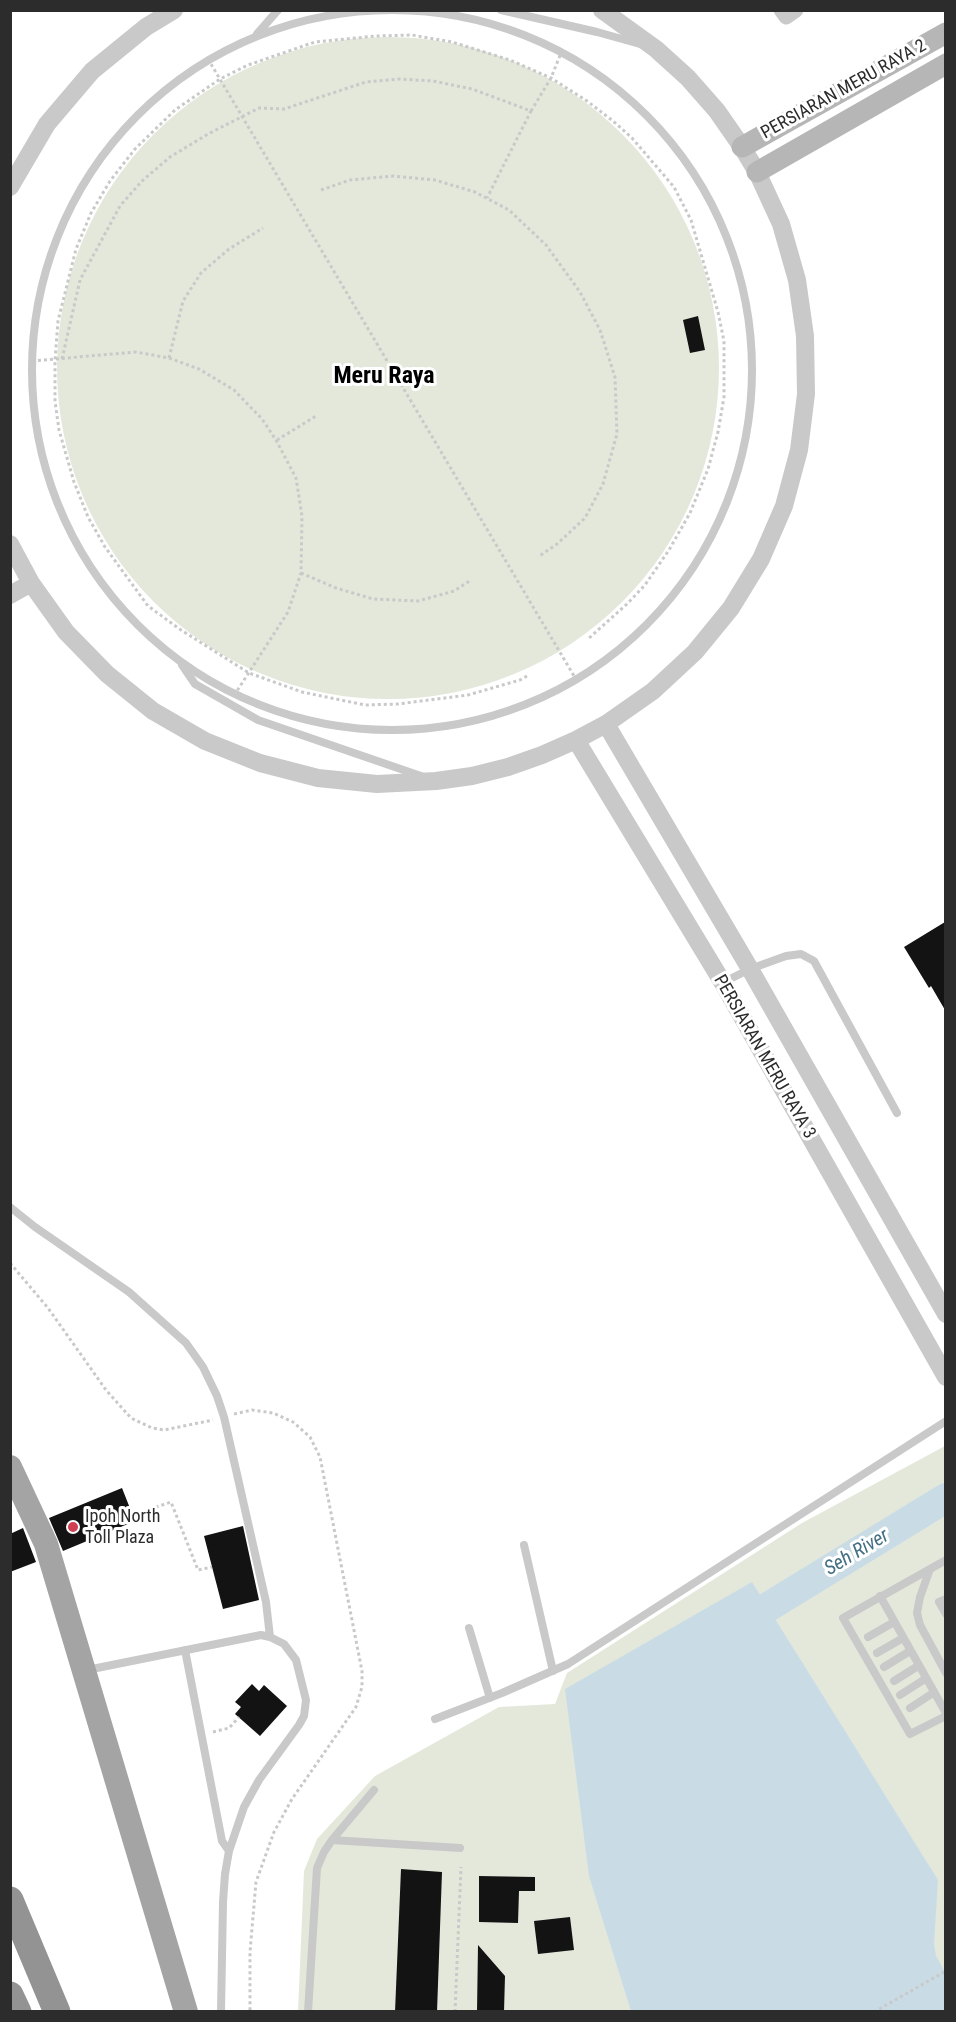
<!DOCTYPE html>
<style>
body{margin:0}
#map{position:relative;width:956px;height:2022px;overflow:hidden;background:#fff;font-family:"Roboto Condensed",sans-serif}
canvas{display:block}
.frame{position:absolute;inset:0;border:12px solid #2c2c2c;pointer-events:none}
</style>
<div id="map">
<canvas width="956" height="2022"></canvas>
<div class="frame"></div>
</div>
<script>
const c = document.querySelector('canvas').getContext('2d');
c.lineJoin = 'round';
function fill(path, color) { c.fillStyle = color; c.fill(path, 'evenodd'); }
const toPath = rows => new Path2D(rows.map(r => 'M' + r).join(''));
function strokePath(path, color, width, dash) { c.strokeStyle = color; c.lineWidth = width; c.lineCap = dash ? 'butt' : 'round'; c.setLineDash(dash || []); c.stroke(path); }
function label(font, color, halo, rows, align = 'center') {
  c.font = font + ' "Roboto Condensed",sans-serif'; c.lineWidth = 6; c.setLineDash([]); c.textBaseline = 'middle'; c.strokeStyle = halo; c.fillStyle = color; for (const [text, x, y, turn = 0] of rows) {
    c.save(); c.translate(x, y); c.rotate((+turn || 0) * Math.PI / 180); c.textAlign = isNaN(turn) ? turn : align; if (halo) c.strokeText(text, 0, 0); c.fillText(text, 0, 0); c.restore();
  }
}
fill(toPath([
 '57 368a331 331 0 1 1 662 0a331 331 0 1 1-662 0Z',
 [945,1446,945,2011,298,2012,304,1871,317,1839,375,1776,499,1707,555,1704,567,1673,802,1523]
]), '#e3e8db');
fill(toPath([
 [752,1582,938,1880,934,1944,936,1956,945,1972,945,2011,631,2011,589,1876,565,1689]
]), '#c9dce6');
strokePath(toPath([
 [768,1607,946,1498]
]), '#c9dce6', 30);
fill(toPath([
 [698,316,705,350,690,353,683,320],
 [945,922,945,1010,931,986,929,988,904,947],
 [122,1488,135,1521,63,1551,49,1518],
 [243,1526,259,1600,223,1609,204,1536],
 [23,1528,36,1562,10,1572,10,1534],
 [252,1684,259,1691,264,1685,287,1706,260,1736,235,1714,241,1707,235,1702],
 [401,1869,442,1872,437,2012,395,2012],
 [479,1876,535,1877,535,1891,519,1891,518,1923,479,1922],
 [570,1917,574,1950,538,1954,534,1921],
 [478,1945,505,1976,504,2012,477,2012]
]), '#131313');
strokePath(toPath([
 [208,59,577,681],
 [531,111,551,78,561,53],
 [321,190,350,180,393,176,435,180,475,192,509,210,546,245,580,292,600,330,615,377,617,434,603,484,585,518,557,544,538,557],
 [169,358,183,301,201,273,229,249,263,228],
 [62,359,80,280,120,206,142,181,170,157,208,134,259,108,284,109,366,82,399,79,433,81,472,89,531,111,487,198],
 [32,361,136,352,169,358,199,369,234,390,262,419,276,440,296,478,302,516,301,573,288,612,235,694],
 [277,440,316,416],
 [301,573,336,588,373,599,418,601,454,591,471,580],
 [527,676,520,680,468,695,398,704,365,705,302,692,249,673,181,630,148,606,105,547,88,517,74,482,59,430,55,401,55,360,58,321,76,249,91,213,110,181,135,149,175,110,220,79,248,65,315,42,376,36,412,35,452,42,510,60,551,78,587,101,613,121,632,138,674,187,691,220,718,312,724,341,724,397,718,432,708,469,690,513,669,550,645,585,627,604,587,640],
 [10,1263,48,1308,106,1390,131,1418,152,1428,164,1430,213,1420],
 [234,1414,252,1410,273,1413,293,1422,310,1437,320,1457,362,1671,362,1687,356,1707,292,1799,274,1832,256,1882,250,1952,250,2012],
 [133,1515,171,1502,198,1570,212,1567],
 [213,1732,229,1728,239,1717],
 [455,2012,461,1867],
 [874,2012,946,1971]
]), '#c9c9c9', 3, [3, 3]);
strokePath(toPath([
 [501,10,597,32,640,44],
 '32 370a360 360 0 1 1 720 0a360 360 0 1 1-720 0Z',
 [257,34,278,10],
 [182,665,195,684,258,720,421,776],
 [724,982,750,969,786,956,801,954,814,961,897,1113],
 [10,1207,35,1227,129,1292,186,1343,203,1367,217,1396,224,1417,266,1602,270,1637],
 [524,1545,553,1671],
 [946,1560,843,1618,910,1734,946,1716],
 [930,1569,920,1597,917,1613,920,1625,946,1673],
 [880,1596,946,1713],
 [946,1599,939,1602,946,1614],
 [469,1628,490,1698],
 [868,1637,894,1622],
 [185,1650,222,1841,229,1851],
 [877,1653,903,1638],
 [884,1667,910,1651],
 [87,1670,261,1635,270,1637,284,1644,296,1660,306,1700,304,1716,299,1725,259,1780,244,1807,229,1851,225,1874,223,1902,221,2012],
 [894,1681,918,1666],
 [900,1695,925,1679],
 [910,1708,933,1693],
 [435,1719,502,1693,568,1664,946,1421],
 [332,1840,374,1790],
 [308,2012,317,1868,324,1852,332,1840,460,1848]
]), '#c9c9c9', 8);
strokePath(toPath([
 [781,10,786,17,796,10]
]), '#c9c9c9', 15);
strokePath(toPath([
 [10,187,47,124,92,71,146,27,174,10],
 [10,544,31,583,66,632,107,674,153,711,205,741,260,763,318,778,377,784,436,781,472,776,508,767,542,755,576,740,606,724,653,691,695,652,731,608,761,559,784,506,799,450,806,394,805,336,797,280,781,224,757,172,742,147,717,111,688,78,656,49,602,10],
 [10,595,31,583],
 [606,724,750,969,946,1314],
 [576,740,723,983,946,1377]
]), '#c9c9c9', 18);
strokePath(toPath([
 [742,147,946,33],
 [757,172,946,64]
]), '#b6b6b6', 21);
strokePath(toPath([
 [10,1467,46,1544,186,2012]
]), '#a4a4a4', 24);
strokePath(toPath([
 [10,1900,57,2012],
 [10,1995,18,2012]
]), '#939393', 27);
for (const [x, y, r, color] of [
 [73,1527,6,"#d14052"]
]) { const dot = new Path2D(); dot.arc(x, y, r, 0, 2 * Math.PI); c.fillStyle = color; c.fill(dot); strokePath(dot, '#fff', 2); }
label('18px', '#2c2c2c', '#fff', [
 ["PERSIARAN MERU RAYA 2",844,90,-29],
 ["PERSIARAN MERU RAYA 3",764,1057,60]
]);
label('18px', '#2c2c2c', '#fff', [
 ["Ipoh North",85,1517],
 ["Toll Plaza",85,1538]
], 'left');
label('italic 20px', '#446f84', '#fff', [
 ["Seh River",857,1553,-31]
]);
label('bold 24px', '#000', '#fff', [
 ["Meru Raya",384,377]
]);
</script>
